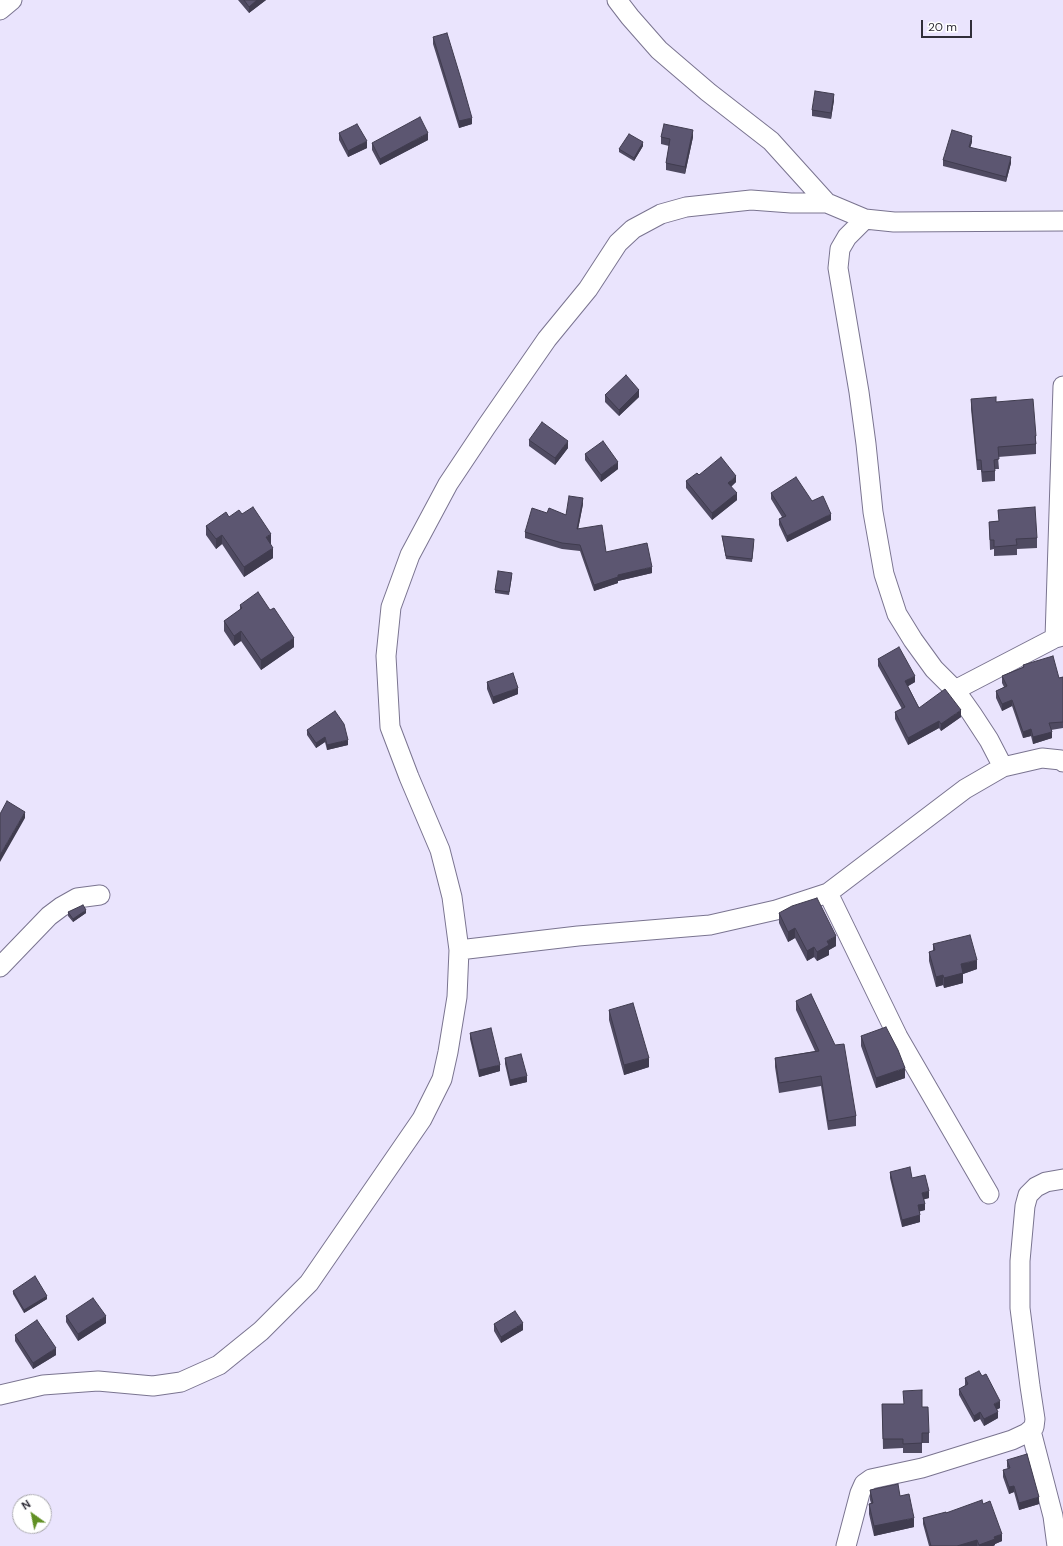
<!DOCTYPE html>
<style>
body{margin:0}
#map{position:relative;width:1063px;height:1546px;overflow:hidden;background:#eae4fd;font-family:"DM Sans",sans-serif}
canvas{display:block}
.north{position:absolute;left:12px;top:1494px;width:40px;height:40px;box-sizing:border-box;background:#fff;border:1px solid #acabb0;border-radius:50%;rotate:327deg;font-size:11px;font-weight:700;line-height:16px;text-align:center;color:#302e39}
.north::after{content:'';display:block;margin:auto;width:14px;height:18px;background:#619024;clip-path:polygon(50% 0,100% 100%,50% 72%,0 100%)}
.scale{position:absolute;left:921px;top:20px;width:51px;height:18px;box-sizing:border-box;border:2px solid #302e39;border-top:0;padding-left:5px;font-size:12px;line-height:14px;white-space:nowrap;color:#302e39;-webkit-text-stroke:3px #fff;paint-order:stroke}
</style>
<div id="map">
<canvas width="1063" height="1546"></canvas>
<div class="north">N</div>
<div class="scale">20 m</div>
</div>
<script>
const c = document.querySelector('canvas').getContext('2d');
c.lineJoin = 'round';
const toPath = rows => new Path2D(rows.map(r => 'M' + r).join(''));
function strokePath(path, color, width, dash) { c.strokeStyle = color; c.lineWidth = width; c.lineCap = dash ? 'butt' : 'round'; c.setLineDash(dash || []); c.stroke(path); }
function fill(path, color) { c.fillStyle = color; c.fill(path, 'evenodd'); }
const street = toPath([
 [617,0,630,17,659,50,708,92,771,141,827,203,865,219,894,222,1063,221],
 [0,10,12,0],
 [865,219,847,237,840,249,838,268,859,392,866,444,873,512,884,574,897,614,913,640,934,669,955,690,972,714,989,740,1003,767],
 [1055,638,1063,386],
 [955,690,1055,638,1063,636],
 [828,893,898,1037,989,1194],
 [459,950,578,936,710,925,776,910,828,893,965,789,1003,767,1042,758,1061,760,1063,762],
 [0,967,49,916,61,907,77,898,100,895],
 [0,1395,43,1385,98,1381,153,1386,181,1382,219,1365,261,1331,309,1283,380,1180,422,1119,442,1079,448,1052,457,997,459,950,452,897,440,850,409,777,390,727,386,656,391,607,410,555,448,484,486,427,547,339,588,289,618,243,633,229,661,214,686,207,751,200,791,203,827,203],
 [1031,1431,1053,1516,1057,1546],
 [846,1546,860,1493,864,1484,871,1479,922,1468,1012,1440,1027,1433,1034,1427,1035,1419,1030,1386,1020,1308,1020,1261,1025,1206,1028,1195,1036,1187,1046,1182,1063,1179]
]);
strokePath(street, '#7a7490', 21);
strokePath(street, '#fff', 19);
fill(toPath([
 [238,0,266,0,249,13],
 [433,37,472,124,459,128,433,44],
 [834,100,831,119,812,116,812,110],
 [339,133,367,148,348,157,339,140],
 [661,137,693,137,685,174,666,170,666,163,669,146,661,144],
 [428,140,380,165,372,150,372,143],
 [972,142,970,147,1011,163,1006,182,943,166,943,160],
 [643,146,634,161,619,152,619,149],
 [605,395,639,397,619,416,605,402],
 [971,399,996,402,1036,436,1036,454,998,457,999,469,995,469,995,481,982,482,981,470,977,470,971,409],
 [529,440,568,448,555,465,529,446],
 [585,454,618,469,601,482,585,460],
 [699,475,736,482,731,487,737,500,712,520,686,488,686,481],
 [771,493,812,501,831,520,787,542,779,525,779,519,782,517,771,499],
 [583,504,578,529,606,552,652,573,618,581,618,583,594,591,580,551,562,549,525,538,525,532,547,513,566,515],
 [998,510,1037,538,1037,548,1017,549,1017,555,994,556,994,549,990,550,989,522,999,521],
 [242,514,271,544,270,544,273,558,244,577,222,544,216,549,206,535,206,526,229,517],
 [722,536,754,543,752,562,726,559],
 [512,576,509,595,495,593,495,590],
 [240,605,294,647,261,670,241,641,234,646,224,631,224,621,240,610],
 [878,659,915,682,908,686,919,708,961,717,941,731,939,728,908,745,895,719,895,712,902,709,878,666],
 [1023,665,1059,678,1063,677,1063,728,1051,730,1052,738,1033,744,1031,736,1023,738,1012,706,1002,711,996,698,996,691,1004,687,1002,683,1002,676,1023,667],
 [487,682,518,694,493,704,487,689],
 [307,730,348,745,327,750,325,742,316,748,307,735],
 [68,912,86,913,73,922,68,916],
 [779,913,836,946,829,950,829,955,817,961,814,957,807,961,795,938,788,942,779,923],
 [933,944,977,969,963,974,963,983,944,988,943,985,936,987,929,961,929,952,933,951],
 [796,1001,856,1116,856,1126,828,1130,821,1086,779,1093,775,1067,775,1058,815,1051,796,1010],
 [609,1010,649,1067,624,1075,609,1020],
 [470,1033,500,1071,479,1077,470,1039],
 [861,1036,905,1078,876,1088,861,1046],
 [505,1058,527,1082,510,1086,505,1064],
 [890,1172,912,1178,929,1198,924,1199,925,1210,919,1211,920,1222,902,1227,890,1178],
 [13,1291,47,1299,24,1313,13,1294],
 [66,1316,106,1323,78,1341,66,1322],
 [494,1324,523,1330,501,1343,494,1331],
 [15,1335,56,1355,33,1369,15,1341],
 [965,1378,1000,1408,997,1409,998,1418,984,1426,980,1419,974,1422,959,1395,959,1389,965,1386],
 [882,1404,922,1407,929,1433,929,1443,922,1443,922,1453,903,1453,903,1448,883,1449],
 [1007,1460,1039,1504,1019,1510,1014,1492,1009,1494,1003,1477,1003,1470,1008,1469,1007,1467],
 [870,1490,914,1527,874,1536,869,1514,869,1504,871,1503,870,1500],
 [983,1504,1002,1541,995,1544,995,1545,993,1546,929,1546,923,1524,923,1518,946,1513]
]), '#4f4a61');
fill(toPath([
 [257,0,266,0,249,13,249,7],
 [834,94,834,100,831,119,831,113],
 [472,118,472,124,459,128,459,121],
 [693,130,693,137,685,174,685,167],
 [428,133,428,140,380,165,380,159],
 [972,136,972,142,969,152,969,147],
 [367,141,367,148,348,157,348,151],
 [643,142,643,146,634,161,634,158],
 [1011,157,1011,163,1006,182,1006,177],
 [639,390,639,397,619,416,619,410],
 [568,441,568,448,555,465,555,458],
 [618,462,618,469,601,482,601,475],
 [736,476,736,482,728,489,728,483],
 [737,493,737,500,712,520,712,513],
 [583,498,583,504,577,535,577,529],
 [831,514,831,520,787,542,787,536],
 [271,534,271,544,266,547,266,537],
 [222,535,222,544,216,549,216,539],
 [273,548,273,558,244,577,244,567],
 [652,567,652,573,618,581,618,583,594,591,594,585,618,575],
 [241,631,241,641,234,646,234,636],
 [294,638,294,647,261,670,261,660],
 [915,676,915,682,905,688,905,681],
 [518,688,518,694,493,704,493,697],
 [1012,700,1012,706,1002,711,1002,704],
 [961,710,961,717,941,731,941,724],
 [939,721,939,728,908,745,908,738],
 [1031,729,1031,736,1023,738,1023,732],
 [1052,732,1052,738,1033,744,1033,737],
 [325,737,325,742,316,748,316,743],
 [348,740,348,745,327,750,327,745],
 [25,812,25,818,0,862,0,855],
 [86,910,86,913,73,922,73,919],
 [795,928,795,938,788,942,788,932],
 [836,936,836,946,829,950,829,955,817,961,817,952,827,941],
 [814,947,814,957,807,961,807,951],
 [977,960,977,969,963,974,963,983,944,988,944,978,961,964],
 [943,975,943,985,936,987,936,977],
 [649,1058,649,1067,624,1075,624,1065],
 [500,1065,500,1071,479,1077,479,1070],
 [905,1068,905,1078,876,1088,876,1078],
 [527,1076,527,1082,510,1086,510,1080],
 [929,1191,929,1198,922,1200,922,1193],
 [925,1204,925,1210,918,1212,918,1205],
 [920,1215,920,1222,902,1227,902,1220],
 [47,1296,47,1299,24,1313,24,1310],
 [106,1316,106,1323,78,1341,78,1334],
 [523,1323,523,1330,501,1343,501,1337],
 [56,1348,56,1355,33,1369,33,1363],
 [1000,1401,1000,1408,994,1411,994,1404],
 [980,1412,980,1419,974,1422,974,1416],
 [998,1412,998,1418,984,1426,984,1419],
 [1014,1486,1014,1492,1009,1494,1009,1487],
 [1039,1497,1039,1504,1019,1510,1019,1503],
 [914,1518,914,1527,874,1536,874,1526],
 [1002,1534,1002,1541,995,1544,995,1545,993,1546,979,1546,979,1545,994,1537],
 [977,1540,977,1546,957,1546]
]), '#403c4f');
const building = toPath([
 [244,0,257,0,249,7,244,0],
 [447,33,461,79,472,118,459,121,433,37,447,33],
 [815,91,834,94,831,113,812,110,815,91],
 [420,117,428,133,380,159,372,143,420,117],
 [357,124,367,141,348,151,339,133,357,124],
 [664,124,693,130,685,167,666,163,670,139,661,137,664,124],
 [952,130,972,136,969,147,1011,157,1006,177,943,160,952,130],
 [629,134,643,142,634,158,619,149,629,134],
 [626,375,639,390,619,410,605,395,626,375],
 [996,397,996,402,1033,399,1036,436,1035,436,1036,444,998,447,999,459,994,460,995,471,982,472,981,460,977,460,971,399,996,397],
 [542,422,568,441,555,458,529,440,542,422],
 [603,441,618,462,601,475,585,454,603,441],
 [721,457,736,476,728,483,737,493,712,513,686,481,697,473,699,475,721,457],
 [796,477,812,501,823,496,831,514,787,536,779,519,786,516,771,493,796,477],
 [569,496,583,498,577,529,602,525,606,552,647,543,652,567,618,575,618,577,594,585,580,545,562,543,525,532,532,508,547,513,549,508,566,515,569,496],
 [253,507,271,534,266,537,273,548,244,567,222,535,216,539,206,526,226,512,229,517,239,510,242,514,253,507],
 [1035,507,1037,538,1016,539,1017,545,994,547,994,540,990,540,989,522,999,521,998,510,1035,507],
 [722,536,754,539,752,559,726,556,722,536],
 [498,571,512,573,509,592,495,590,498,571],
 [258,592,270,610,274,608,294,638,261,660,241,631,234,636,224,621,242,608,240,605,258,592],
 [899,647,915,676,905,681,919,708,945,689,961,710,941,724,939,721,908,738,895,712,905,707,878,659,899,647],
 [1053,656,1059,678,1063,677,1063,722,1049,723,1052,732,1033,737,1031,729,1023,732,1012,700,1002,704,996,691,1007,686,1002,676,1024,667,1023,665,1053,656],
 [513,673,518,688,493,697,487,682,513,673],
 [335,711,344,724,348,740,327,745,325,737,316,743,307,730,335,711],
 [7,801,25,812,0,855,0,814,7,801],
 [817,898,836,936,827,941,829,945,817,952,814,947,807,951,795,928,788,932,779,913,792,906,817,898],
 [83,905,86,910,73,919,68,912,83,905],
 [970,935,977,960,961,964,963,973,944,978,943,975,936,977,929,952,935,950,933,944,970,935],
 [811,994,835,1045,844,1044,856,1116,828,1121,821,1076,779,1083,775,1058,819,1051,796,1001,811,994],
 [633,1003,649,1058,624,1065,609,1010,633,1003],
 [886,1027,898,1050,905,1068,876,1078,861,1036,886,1027],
 [491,1028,500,1065,479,1070,470,1033,491,1028],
 [521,1054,527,1076,510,1080,505,1058,521,1054],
 [910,1167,912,1178,925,1175,929,1191,922,1193,925,1204,918,1205,920,1215,902,1220,890,1172,910,1167],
 [35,1276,47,1296,24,1310,13,1291,35,1276],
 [93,1298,106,1316,78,1334,66,1316,93,1298],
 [515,1311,523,1323,501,1337,494,1324,515,1311],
 [37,1320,56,1348,33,1363,15,1335,37,1320],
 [979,1371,982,1376,986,1374,1000,1401,994,1404,998,1412,984,1419,980,1412,974,1416,959,1389,968,1384,965,1378,979,1371],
 [922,1390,922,1407,928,1407,929,1433,922,1433,922,1443,903,1444,903,1439,883,1439,882,1404,904,1404,903,1391,922,1390],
 [1027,1454,1039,1497,1019,1503,1014,1486,1009,1487,1003,1470,1010,1468,1007,1460,1027,1454],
 [898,1484,900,1496,909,1494,914,1518,874,1526,869,1504,873,1503,870,1490,898,1484],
 [982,1500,983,1504,990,1501,1002,1534,994,1537,995,1539,979,1545,977,1540,957,1546,931,1546,923,1518,946,1512,946,1513,982,1500]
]);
fill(building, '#5c5671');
strokePath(building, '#403c4f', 1);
</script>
